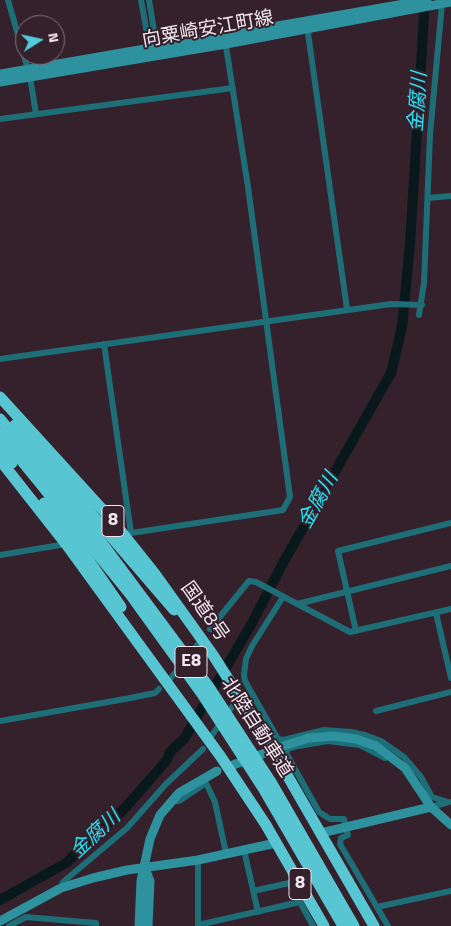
<!DOCTYPE html>
<meta charset="utf-8">
<style>
body{margin:0}
#map{position:relative;width:451px;height:926px;overflow:hidden;background:#34212c;font-family:"Titillium Web",sans-serif}
canvas{display:block}
.north{position:absolute;left:15px;top:15px;width:50px;height:50px;box-sizing:border-box;background:#34212c;border:1px solid #80707a;border-radius:50%;rotate:80deg;font-size:14px;font-weight:700;line-height:20px;text-align:center;color:#f3e6ee}
.north::after{content:'';display:block;margin:auto;width:18px;height:22px;background:#52cbda;clip-path:polygon(50% 0,100% 100%,50% 72%,0 100%)}
</style>
<div id="map">
<canvas width="451" height="926"></canvas>
<div class="north">N</div>
</div>
<script>
const c = document.querySelector('canvas').getContext('2d');
c.lineJoin = 'round';
const toPath = rows => new Path2D(rows.map(r => 'M' + r).join(''));
function strokePath(path, color, width, dash) { c.strokeStyle = color; c.lineWidth = width; c.lineCap = dash ? 'butt' : 'round'; c.setLineDash(dash || []); c.stroke(path); }
function label(font, color, halo, rows, align = 'center') {
  c.font = font + ' "Titillium Web","Noto Sans JP",sans-serif'; c.lineWidth = 4; c.setLineDash([]); c.textBaseline = 'middle'; c.strokeStyle = halo; c.fillStyle = color; for (const [text, x, y, turn = 0] of rows) {
    c.save(); c.translate(x, y); c.rotate((+turn || 0) * Math.PI / 180); c.textAlign = isNaN(turn) ? turn : align; if (halo) c.strokeText(text, 0, 0); c.fillText(text, 0, 0); c.restore();
  }
}
strokePath(toPath([
 [0,900,66,863,125,808,167,760,170,752,184,739,251,625,283,563,391,373,402,327,410,244,425,0]
]), '#09191b', 10);
strokePath(toPath([
 [8,0,30,77,36,114],
 [141,0,150,50],
 [149,0,157,49],
 [307,26,347,309],
 [0,119,233,88],
 [428,198,451,196],
 [419,315,424,283,430,135,442,4],
 [104,344,131,533],
 [0,359,391,304,422,305],
 [127,538,131,533,283,510,290,497,248,187,225,40],
 [0,555,66,544],
 [283,597,252,646,246,659,244,675,245,681,278,739,283,740,324,730,351,732,365,735,381,741,404,757,421,777,432,797,448,802],
 [297,604,451,566],
 [436,613,451,678],
 [210,629,249,581,256,582,350,632,451,609],
 [356,631,338,551,451,523],
 [170,679,198,644],
 [376,711,451,692],
 [0,721,125,699,155,693,159,689],
 [212,735,237,700],
 [385,758,360,745,328,741,298,746,288,749,286,753,319,812,330,819,344,819,348,835,341,838,340,844,388,926],
 [170,802,179,801,206,783,215,802,226,853],
 [431,807,449,802],
 [244,850,258,912],
 [61,888,63,882,127,828,166,784,203,749],
 [253,891,289,883,300,902],
 [377,907,451,891],
 [198,925,300,902,313,926],
 [9,926,26,917,96,923,96,926],
 [198,926,198,860]
]), '#1e6e78', 6);
strokePath(toPath([
 [0,74,427,0],
 [0,82,226,44,451,2],
 [280,747,309,738,333,736,356,739,376,746,405,768,431,807,451,825],
 [233,765,265,753],
 [321,833,431,807],
 [145,868,150,881,148,926],
 [0,921,61,888,93,878,127,870,198,860,276,843],
 [139,926,141,881,150,839,160,815,179,793,217,771]
]), '#2d929e', 9);
strokePath(toPath([
 [0,397,112,520,155,574,213,655,264,735,374,926],
 [15,425,174,610],
 [0,448,12,463],
 [0,460,66,544,221,757,266,825,324,926],
 [44,503,76,542,121,607]
]), '#58c5d3', 11);
strokePath(toPath([
 [0,419,96,535,209,687,271,782,354,926],
 [0,434,130,594,202,694,263,788,343,926]
]), '#58c5d3', 11);
for (const [x, y, w] of [
 [113,521,22],
 [191,662,32],
 [300,884,22]
]) { const box = new Path2D(); box.roundRect(x - w / 2, y - 15.5, w, 31, 4); c.fillStyle = '#34212c'; c.fill(box); strokePath(box, '#f3e6ee', 1); }
label('bold 18px', '#f3e6ee', null, [
 ["8",113,521],
 ["E8",191,662],
 ["8",300,884]
]);
label('19px', '#f3e6ee', '#34212c', [
 ["向粟崎安江町線",208,30,-10],
 ["国道8号",204,612,55],
 ["北陸自動車道",256,728,57]
]);
label('italic 20px', '#28e2f6', '#34212c', [
 ["金腐川",419,102,-86],
 ["金腐川",319,501,-61],
 ["金腐川",96,835,-43]
]);
</script>
